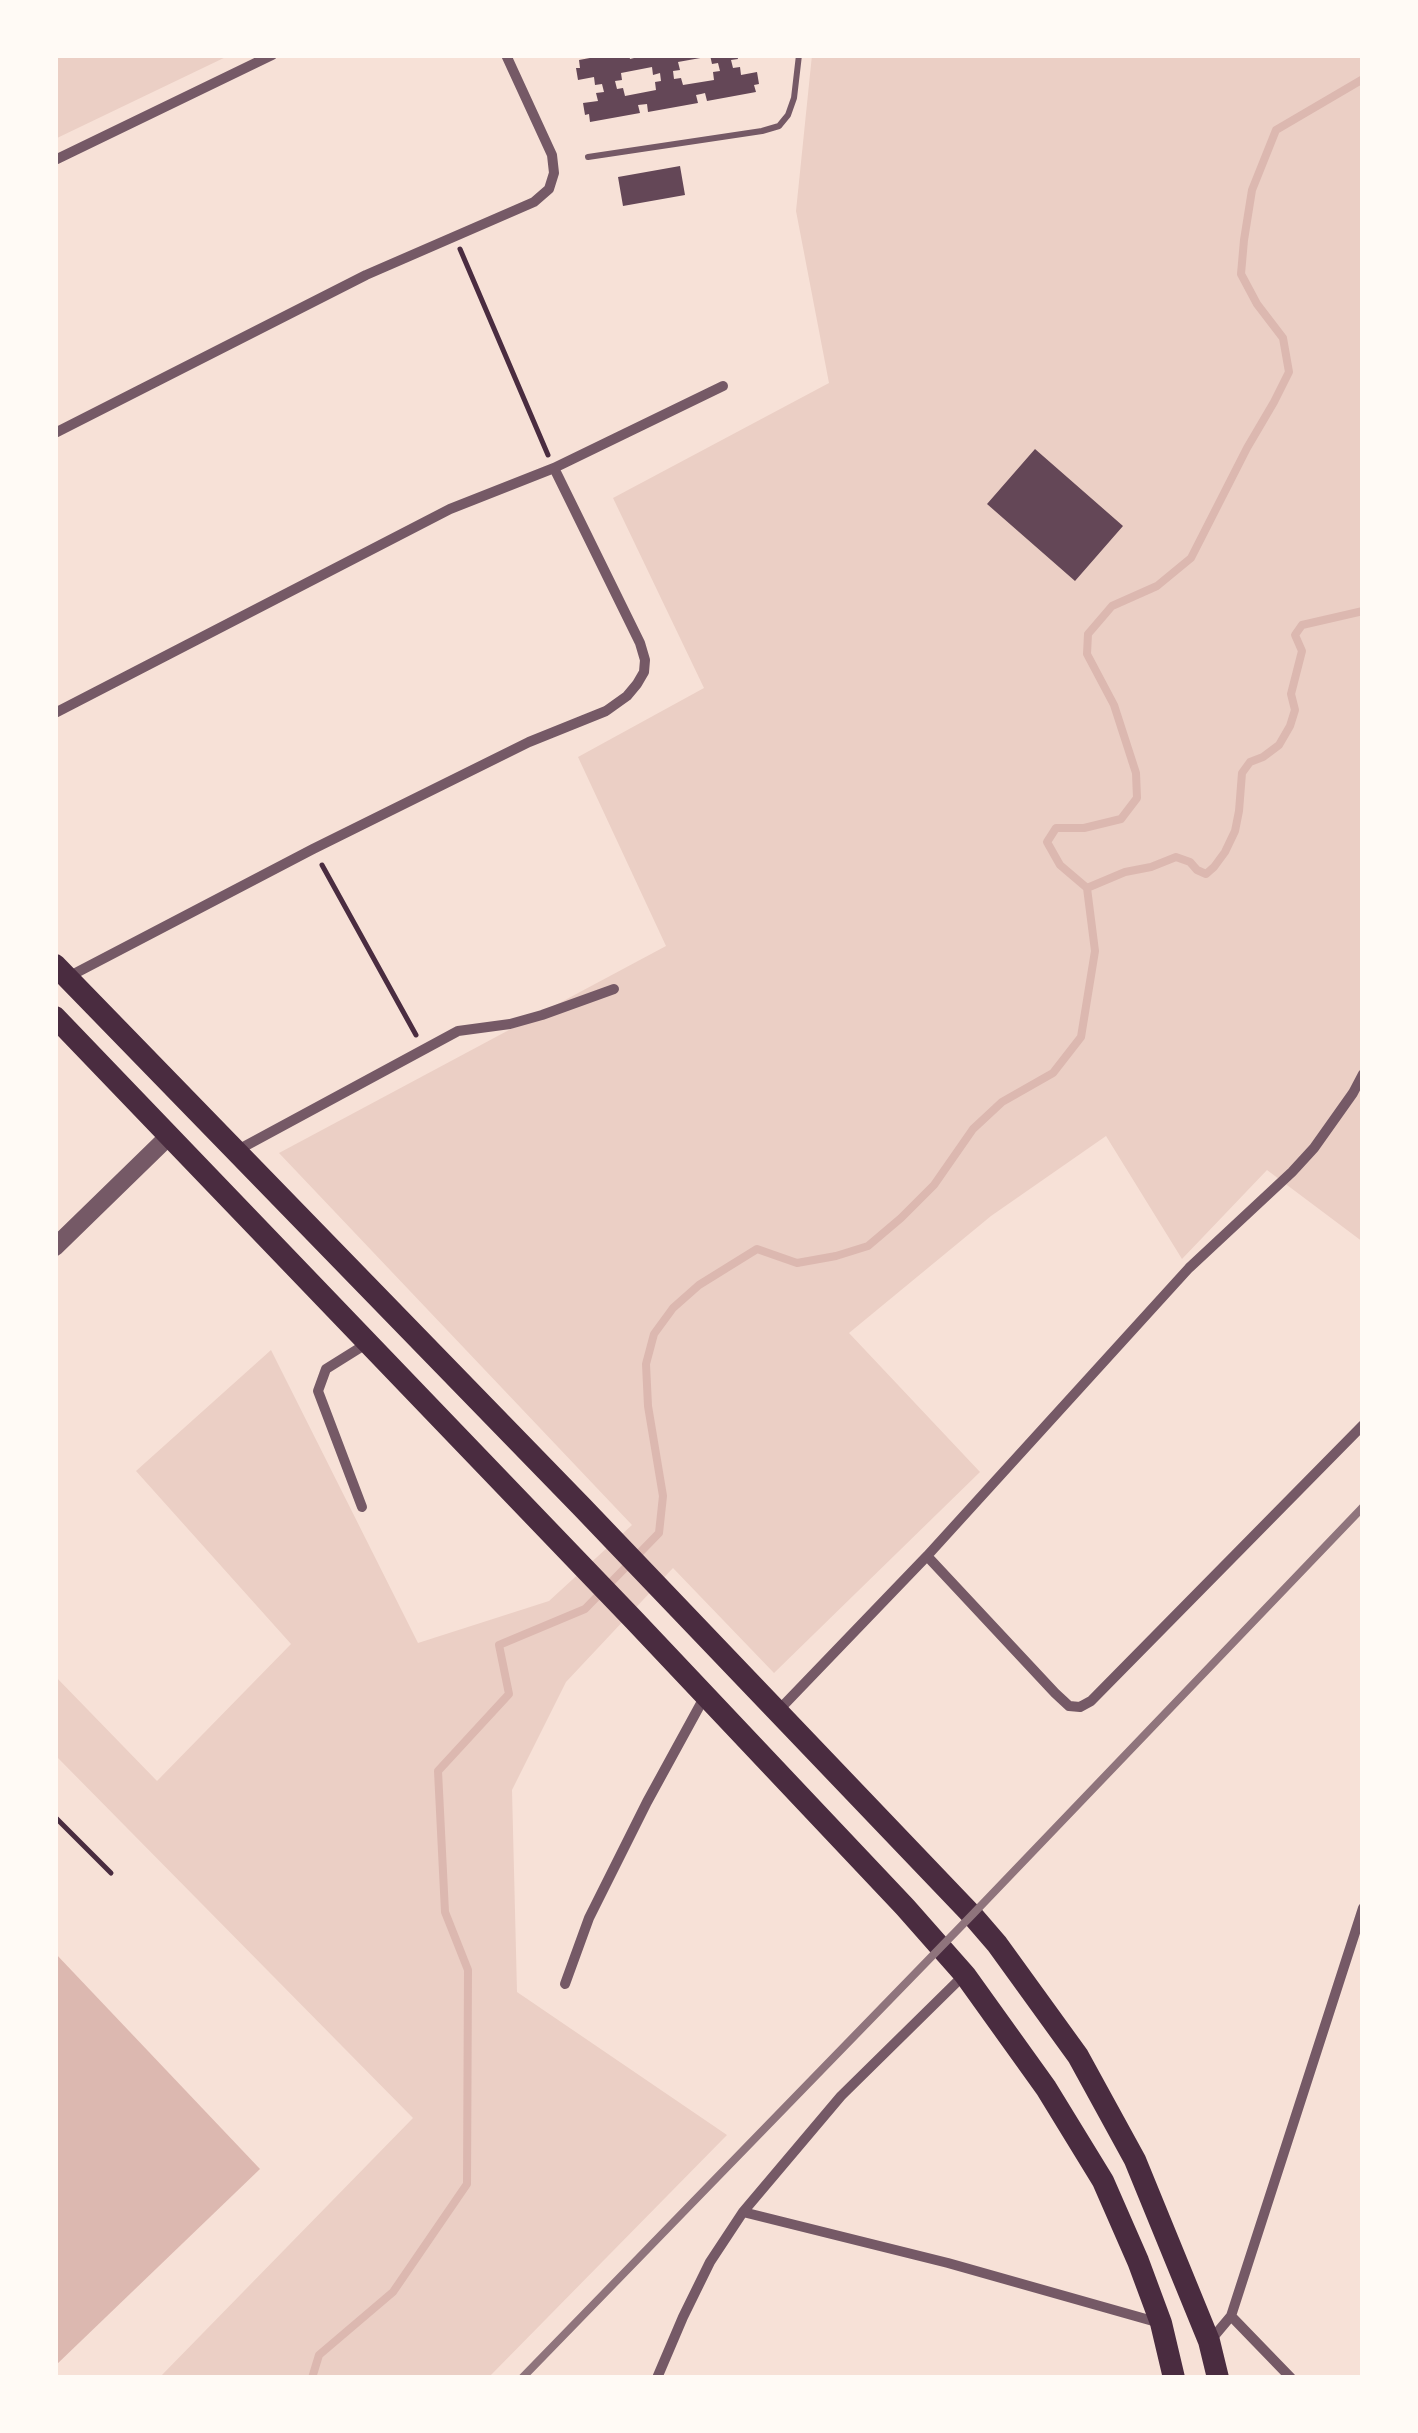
<!DOCTYPE html>
<style>
body{margin:0}
#map{position:relative;width:1418px;height:2433px;overflow:hidden;background:#f7e1d7;font-family:Inter,sans-serif}
canvas{display:block}
.frame{position:absolute;inset:0;border:58px solid #fffaf5;pointer-events:none}
</style>
<div id="map">
<canvas width="1418" height="2433"></canvas>
<div class="frame"></div>
</div>
<script>
const c = document.querySelector('canvas').getContext('2d');
c.lineJoin = 'round';
function fill(path, color) { c.fillStyle = color; c.fill(path, 'evenodd'); }
const toPath = rows => new Path2D(rows.map(r => 'M' + r).join(''));
function strokePath(path, color, width, dash) { c.strokeStyle = color; c.lineWidth = width; c.lineCap = dash ? 'butt' : 'round'; c.setLineDash(dash || []); c.stroke(path); }
fill(toPath([
 [55,55,230,55,55,139],
 [812,55,1363,55,1363,1242,1267,1170,1182,1259,1106,1136,991,1216,849,1333,980,1472,774,1673,673,1568,566,1682,512,1790,517,1992,727,2135,488,2378,159,2378,413,2118,55,1755,55,1676,157,1781,291,1644,136,1471,271,1350,418,1643,549,1601,632,1525,279,1153,666,946,578,757,704,688,613,498,829,383,796,211]
]), '#ebcfc5');
fill(toPath([
 [55,1953,260,2169,55,2366]
]), '#dcb8b0');
strokePath(toPath([
 [1087,888,1125,872,1151,867,1176,857,1190,862,1197,870,1206,874,1214,867,1225,852,1235,831,1239,811,1242,773,1250,762,1263,757,1279,745,1290,726,1295,710,1291,694,1302,651,1295,635,1302,625,1363,611],
 [312,2378,319,2355,393,2292,467,2184,468,1970,445,1912,438,1771,509,1694,499,1645,585,1609,659,1533,663,1496,648,1406,646,1364,654,1334,673,1308,699,1285,757,1249,797,1263,836,1256,868,1246,901,1218,934,1185,973,1129,1002,1102,1053,1073,1081,1037,1095,951,1087,888,1060,865,1047,842,1056,828,1084,828,1121,819,1137,798,1136,773,1114,705,1087,654,1088,634,1112,606,1157,586,1191,558,1247,448,1274,402,1289,372,1283,338,1257,304,1241,274,1244,240,1252,190,1276,130,1363,79]
]), '#dcb8b0', 8);
fill(toPath([
 [606,55,629,55,630,59,638,57,638,55,706,55,706,57,678,62,680,70,673,71,674,79,681,78,683,85,714,80,713,72,720,71,718,63,712,64,710,55,737,55,738,59,731,60,733,68,740,67,741,75,757,72,759,84,754,85,756,92,707,101,705,93,701,94,696,95,698,103,648,112,647,104,638,105,640,113,590,122,589,114,585,115,583,103,598,101,596,93,604,92,602,84,595,85,594,77,578,80,576,68,580,68,579,60],
 [652,67,653,75,660,73,661,81,655,82,656,90,625,96,623,88,617,89,615,81,622,80,621,73],
 [680,166,685,195,623,206,618,177],
 [1035,449,1123,526,1075,581,987,504]
]), '#644757');
strokePath(toPath([
 [460,249,548,455],
 [322,865,416,1035],
 [55,1817,111,1873]
]), '#4a2c40', 5);
strokePath(toPath([
 [588,157,762,131,779,126,788,115,794,98,799,55]
]), '#755966', 6);
strokePath(toPath([
 [55,160,272,55],
 [55,433,366,275,534,202,549,189,554,173,552,155,506,55],
 [55,713,450,509,554,468,723,386],
 [68,977,313,849,529,742,606,711,627,696,637,684,644,672,645,660,640,643,554,468],
 [236,1151,458,1031,510,1024,542,1015,614,989],
 [362,1507,318,1391,326,1369,366,1344],
 [927,1556,1055,1693,1069,1706,1080,1707,1091,1701,1363,1425],
 [777,1712,927,1556,1189,1268,1292,1172,1314,1148,1353,1093,1363,1074],
 [565,1984,589,1918,647,1802,705,1696],
 [743,2212,948,2263,1160,2323],
 [1231,2316,1291,2378],
 [1210,2341,1231,2316,1363,1908],
 [657,2378,683,2317,710,2262,743,2212,841,2096,964,1975]
]), '#755966', 10);
strokePath(toPath([
 [55,1247,170,1135]
]), '#755966', 18);
strokePath(toPath([
 [55,965,582,1507,972,1915,997,1944,1078,2056,1135,2160,1209,2341,1218,2378],
 [55,1017,634,1620,905,1907,965,1975,1046,2088,1103,2181,1138,2261,1161,2323,1174,2378]
]), '#4a2c40', 22);
strokePath(toPath([
 [522,2378,972,1915,1363,1507]
]), '#8f747c', 8);
</script>
